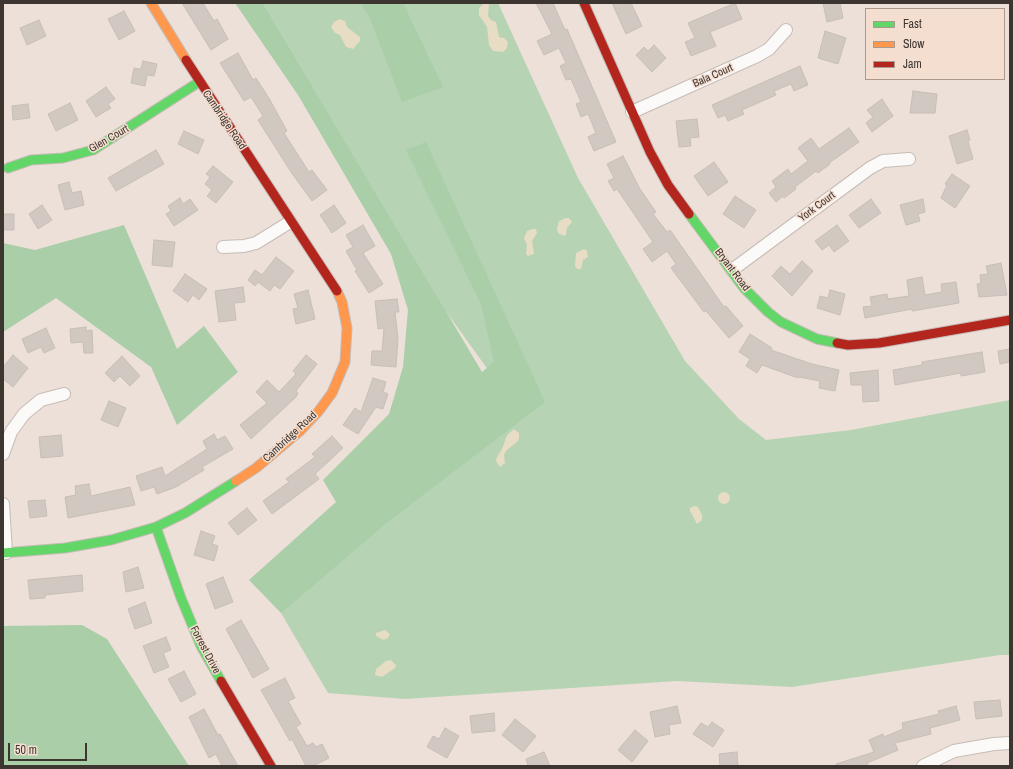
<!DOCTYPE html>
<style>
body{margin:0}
#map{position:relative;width:1013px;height:769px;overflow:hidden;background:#ece0d8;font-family:"Archivo Narrow",sans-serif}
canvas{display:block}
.frame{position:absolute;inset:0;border:4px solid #3d3530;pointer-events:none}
.legend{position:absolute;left:865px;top:8px;width:140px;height:72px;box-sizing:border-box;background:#f4ded0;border:1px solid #ab9a90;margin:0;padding:5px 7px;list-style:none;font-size:12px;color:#3d3530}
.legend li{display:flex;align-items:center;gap:8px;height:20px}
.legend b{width:20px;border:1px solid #ab9a90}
.scale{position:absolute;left:8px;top:743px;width:79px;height:18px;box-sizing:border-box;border:2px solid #3d3530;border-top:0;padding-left:5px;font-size:12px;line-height:14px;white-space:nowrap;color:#3d3530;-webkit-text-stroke:3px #f4ded0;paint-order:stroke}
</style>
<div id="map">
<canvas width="1013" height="769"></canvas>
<div class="frame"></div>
<ul class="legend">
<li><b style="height:5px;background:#63d668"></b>Fast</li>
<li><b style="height:5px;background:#ff974d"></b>Slow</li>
<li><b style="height:5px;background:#b3261e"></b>Jam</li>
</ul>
<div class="scale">50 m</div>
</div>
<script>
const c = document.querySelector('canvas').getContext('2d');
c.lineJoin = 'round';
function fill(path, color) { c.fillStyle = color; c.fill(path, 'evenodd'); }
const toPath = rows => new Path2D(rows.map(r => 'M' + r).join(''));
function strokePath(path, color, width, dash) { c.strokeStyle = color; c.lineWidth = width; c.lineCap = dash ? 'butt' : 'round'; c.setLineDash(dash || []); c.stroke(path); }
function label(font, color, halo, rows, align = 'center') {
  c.font = font + ' "Archivo Narrow",sans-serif'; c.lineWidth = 3; c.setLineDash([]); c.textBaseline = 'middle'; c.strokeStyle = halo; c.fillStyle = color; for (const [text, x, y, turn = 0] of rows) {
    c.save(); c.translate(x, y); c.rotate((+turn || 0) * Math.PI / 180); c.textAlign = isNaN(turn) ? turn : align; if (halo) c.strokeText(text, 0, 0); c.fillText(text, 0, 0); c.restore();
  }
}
fill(toPath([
 [263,3,498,3,578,178,685,361,739,419,766,440,851,430,1010,400,1010,655,1000,655,792,687,677,681,405,699,328,693,281,613,499,385,445,310]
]), '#b6d3b3');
fill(toPath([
 [235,3,263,3,482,372,494,362,481,304,406,150,426,142,545,402,389,521,281,613,249,580,336,502,323,480,389,414,403,367,408,310,391,254,298,95],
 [360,3,403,3,443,87,402,102,369,16],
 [124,225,177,349,204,326,238,372,177,425,151,367,56,298,3,332,3,243,35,250],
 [82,625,107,639,189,766,3,766,3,626]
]), '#a9cea8');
fill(toPath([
 [484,3,489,3,488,16,491,20,496,22,499,37,504,38,508,42,507,48,503,52,493,51,489,45,487,27,479,15,479,8],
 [339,19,345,21,347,27,360,37,360,41,353,49,346,47,340,35,335,33,331,27,334,22],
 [566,218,569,218,572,222,567,228,566,235,564,236,558,233,557,229,559,221],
 [532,229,536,229,537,233,532,241,534,254,528,256,526,254,527,245,524,238,527,231],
 [584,249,587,251,588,257,583,260,581,269,577,269,575,266,576,253],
 [514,429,519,433,519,439,517,442,506,451,504,455,505,463,500,467,496,461,497,457,502,449,507,435],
 '718 498a6 6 0 1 1 12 0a6 6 0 1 1-12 0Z',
 [694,506,698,507,702,515,702,520,697,524,690,511,690,508],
 [385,630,390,634,388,638,383,640,376,636,376,633],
 [391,660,396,665,395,668,382,677,375,675,376,669,386,661]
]), '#e7dcc4');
const building = toPath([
 [182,3,203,3,214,21,217,19,228,39,211,50,182,3],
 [536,3,553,3,565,30,567,29,616,142,594,151,588,137,596,133,588,114,581,117,576,104,581,102,571,79,566,80,560,66,566,63,559,48,544,55,537,41,552,34,536,3],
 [612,3,631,3,642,26,626,34,612,3],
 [735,3,742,19,710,32,716,46,691,56,685,42,695,38,688,23,735,3],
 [823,3,840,3,843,18,827,22,823,3],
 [124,11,135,31,119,40,108,19,124,11],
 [39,20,46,36,27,45,20,28,39,20],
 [825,31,846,38,838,64,818,58,825,31],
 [654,45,666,58,652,72,636,55,644,47,648,51,654,45],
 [238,53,253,80,256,78,270,100,287,131,284,133,309,172,312,170,327,190,312,201,291,172,258,120,263,116,251,97,244,101,220,63,238,53],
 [143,61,157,64,154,76,147,75,145,86,131,83,134,68,141,69,143,61],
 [800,66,808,85,794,91,791,84,774,91,776,95,742,110,744,114,728,121,725,115,718,118,712,105,800,66],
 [106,87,115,99,108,104,111,108,96,117,86,101,106,87],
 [913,91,937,94,935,113,910,113,913,91],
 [882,99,893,116,872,132,866,123,873,117,867,110,882,99],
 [70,103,78,120,56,131,48,114,70,103],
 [28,104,30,118,13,120,12,106,28,104],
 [697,119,699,137,690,138,691,146,679,147,676,121,697,119],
 [849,128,859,142,829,163,830,164,818,173,816,171,795,187,796,189,784,198,783,196,776,202,769,193,776,187,772,181,788,169,791,174,808,161,798,148,811,138,819,149,849,128],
 [967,130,970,140,968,141,973,159,957,164,949,136,967,130],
 [184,131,204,140,198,154,178,144,184,131],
 [156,150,164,164,116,191,108,178,156,150],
 [623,156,640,189,656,212,653,214,667,232,670,230,724,307,726,306,743,326,729,338,706,311,704,312,671,268,676,264,667,251,652,262,643,249,653,242,617,189,614,191,608,181,614,178,607,164,623,156],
 [714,162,728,182,708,196,694,176,714,162],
 [213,166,233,182,216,203,207,196,212,190,205,184,210,177,206,174,213,166],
 [952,174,970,186,955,208,941,198,947,185,945,184,952,174],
 [69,182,72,193,81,191,84,205,65,210,58,185,69,182],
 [735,196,756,210,744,228,723,214,735,196],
 [180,198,183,204,190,199,198,210,174,226,166,214,171,211,168,206,180,198],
 [871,199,881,213,859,228,849,215,871,199],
 [923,199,925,212,918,214,920,221,906,225,900,205,923,199],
 [42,205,52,220,38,229,29,214,42,205],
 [334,205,346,223,332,233,320,215,334,205],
 [3,214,14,214,14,230,3,230,3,214],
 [363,225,375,246,363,253,383,284,369,293,355,271,357,270,346,251,353,247,346,235,363,225],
 [837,225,849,241,834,252,829,245,822,250,815,241,837,225],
 [154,240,175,242,172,267,152,265,154,240],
 [276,257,294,271,280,289,274,285,270,291,258,282,255,286,248,280,255,270,262,275,276,257],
 [802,261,813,271,792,296,772,276,781,266,790,274,802,261],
 [1001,263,1007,295,979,297,977,284,981,283,980,275,988,274,986,266,1001,263],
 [185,274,207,289,199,300,193,295,188,302,173,291,185,274],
 [922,277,925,295,942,292,941,284,956,282,959,303,912,311,912,309,865,318,863,307,872,306,870,297,887,294,888,299,909,296,907,280,922,277],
 [243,287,245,302,234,303,236,320,219,322,215,291,243,287],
 [308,290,315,319,296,324,293,309,298,308,294,294,308,290],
 [830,290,845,294,840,315,817,308,820,296,828,298,830,290],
 [397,299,399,312,395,312,398,338,396,367,371,365,372,351,382,351,384,328,378,329,375,301,397,299],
 [86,327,86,331,92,330,93,353,84,353,83,342,71,343,70,329,86,327],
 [46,328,55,348,44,353,41,347,28,353,22,339,46,328],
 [750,334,772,348,771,350,812,364,839,370,835,391,819,388,820,381,799,377,798,378,762,365,757,373,746,366,750,359,739,352,750,334],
 [1010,349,1010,362,1000,364,998,351,1010,349],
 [982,352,985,372,961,376,961,373,895,385,893,370,922,365,922,362,982,352],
 [13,355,28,368,13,387,3,379,3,367,13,355],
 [306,355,317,364,296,391,298,393,296,397,251,439,240,425,267,403,256,392,267,380,279,392,296,374,293,371,306,355],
 [122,356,140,376,130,386,120,376,114,382,105,373,122,356],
 [878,370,879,401,863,402,862,385,851,385,850,373,878,370],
 [373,378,386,382,383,392,388,394,383,409,376,407,358,434,343,425,355,408,361,412,373,378],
 [109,401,126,408,118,427,101,420,109,401],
 [214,434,217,440,225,436,233,449,202,467,204,470,176,487,157,494,154,487,141,491,136,476,162,467,165,476,207,449,203,441,214,434],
 [61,435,63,456,41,458,39,437,61,435],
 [332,436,343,448,315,474,319,479,272,514,263,501,289,482,286,479,315,457,312,454,332,436],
 [89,484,91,496,130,487,135,505,68,518,65,497,76,495,75,486,89,484],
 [45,500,47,516,30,518,28,501,45,500],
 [247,508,257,520,238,535,228,523,247,508],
 [201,531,215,536,212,544,218,546,214,561,194,555,201,531],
 [138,567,144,588,126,592,123,572,138,567],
 [82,575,83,591,45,595,45,598,30,599,28,580,82,575],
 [223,577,233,602,215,609,206,584,223,577],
 [145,602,152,623,135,629,128,609,145,602],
 [241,620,269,669,253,678,226,629,241,620],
 [166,637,171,650,163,653,169,667,154,673,143,646,166,637],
 [184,671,196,694,181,702,168,679,184,671],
 [285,678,295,698,288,701,301,724,296,727,307,746,313,743,316,747,322,744,329,758,313,766,306,766,292,739,290,741,261,690,285,678],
 [1000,700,1002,716,976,719,974,702,1000,700],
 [677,706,681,723,669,725,670,734,655,737,650,712,677,706],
 [956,706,960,720,930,728,931,734,895,743,898,750,867,763,868,766,836,766,836,764,874,752,869,740,883,734,884,737,903,729,902,723,939,714,938,711,956,706],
 [204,709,218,735,220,734,238,766,222,766,216,754,209,758,189,717,204,709],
 [494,713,495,731,472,733,470,716,494,713],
 [515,719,536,736,523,752,502,735,515,719],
 [712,722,724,730,713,747,693,734,701,723,708,727,712,722],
 [445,728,459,736,447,758,427,747,433,736,439,739,445,728],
 [635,730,648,741,632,762,618,750,635,730],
 [544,752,550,766,528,766,526,759,544,752],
 [737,752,738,766,720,766,719,754,737,752]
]);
fill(building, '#d1c8c1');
strokePath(building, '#c7beb8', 1);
const street = toPath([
 [632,112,757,56,769,49,786,30],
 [223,247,244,246,256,243,290,222],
 [732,270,870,168,883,161,909,159],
 [3,454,11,432,24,414,41,400,64,394],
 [3,504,6,553],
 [923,766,954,751,994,744,1010,743]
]);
const fast = toPath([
 [8,168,31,160,63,158,93,150,199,82],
 [689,214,744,288,768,312,781,322,817,339,837,343],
 [156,527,181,598,201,646,221,681],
 [3,553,65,548,111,540,156,527,185,513,236,481]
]);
const slow = toPath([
 [151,3,186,60],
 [236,481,256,468,300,431,318,412,332,393,345,362,347,328,342,302,337,291]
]);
const jam = toPath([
 [584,3,650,152,668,185,689,214],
 [186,60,337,291],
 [837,343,848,345,879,343,1010,320],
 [221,681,271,766]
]);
strokePath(street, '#c6bcb6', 14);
strokePath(fast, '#c6bcb6', 11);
strokePath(slow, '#c6bcb6', 11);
strokePath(jam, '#c6bcb6', 11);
strokePath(street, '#fcfaf9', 12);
strokePath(fast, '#63d668', 9);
strokePath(slow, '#ff974d', 9);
strokePath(jam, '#b3261e', 9);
label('11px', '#3d3530', '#f4ded0', [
 ["Bala Court",713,76,-24],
 ["Cambridge Road",224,120,56],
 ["Glen Court",109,139,-30],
 ["York Court",817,207,-37],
 ["Bryant Road",732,270,53],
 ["Cambridge Road",290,437,-43],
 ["Forrest Drive",205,650,62]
]);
</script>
